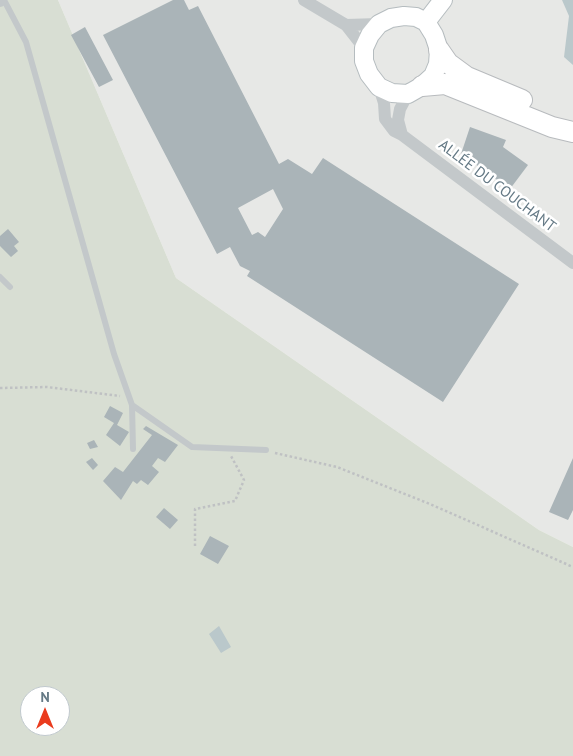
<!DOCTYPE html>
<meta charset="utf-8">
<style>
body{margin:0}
#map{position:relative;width:573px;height:756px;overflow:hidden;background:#f6f6f2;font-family:"PT Sans",sans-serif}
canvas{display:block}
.north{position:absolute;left:20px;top:686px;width:50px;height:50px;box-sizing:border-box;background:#fff;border:1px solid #c1c9ce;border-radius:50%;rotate:0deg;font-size:14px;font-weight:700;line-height:20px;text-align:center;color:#647985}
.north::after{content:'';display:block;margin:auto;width:18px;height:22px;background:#ea3b1e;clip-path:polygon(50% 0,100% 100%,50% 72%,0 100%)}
</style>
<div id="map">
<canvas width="573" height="756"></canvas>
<div class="north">N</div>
</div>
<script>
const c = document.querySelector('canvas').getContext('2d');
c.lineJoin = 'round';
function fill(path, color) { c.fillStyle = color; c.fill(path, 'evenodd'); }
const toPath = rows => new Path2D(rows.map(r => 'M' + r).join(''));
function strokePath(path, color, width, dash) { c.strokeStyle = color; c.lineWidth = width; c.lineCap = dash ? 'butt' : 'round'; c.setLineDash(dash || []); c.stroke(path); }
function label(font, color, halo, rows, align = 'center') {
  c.font = font + ' "PT Sans",sans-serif'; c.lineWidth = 5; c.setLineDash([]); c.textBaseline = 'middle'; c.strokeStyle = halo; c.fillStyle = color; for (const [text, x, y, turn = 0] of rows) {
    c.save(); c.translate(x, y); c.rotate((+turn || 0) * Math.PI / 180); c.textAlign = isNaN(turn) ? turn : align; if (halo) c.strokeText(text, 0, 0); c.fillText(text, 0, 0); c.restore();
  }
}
fill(toPath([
 [58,0,573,0,573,547,539,530,176,278]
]), '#e7e8e6');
fill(toPath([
 [0,0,58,0,176,278,539,530,573,547,573,756,0,756],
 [30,696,60,696,60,726,30,726]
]), '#d8ded3');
fill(toPath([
 [562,0,573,0,573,65,564,57,569,16],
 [219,626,231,647,221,653,209,634]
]), '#bac8cb');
fill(toPath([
 [173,0,184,0,189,10,198,6,279,164,288,159,312,174,323,158,519,284,443,402,247,276,250,271,240,266,230,247,217,254,103,35],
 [273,189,283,209,265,237,258,232,252,235,238,208],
 [85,27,113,80,99,87,71,35],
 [470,127,506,140,503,147,528,165,510,189,461,154],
 [8,229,19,242,14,246,18,251,11,257,0,246,0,236],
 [110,406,123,413,117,425,129,432,120,446,106,435,114,423,104,417],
 [146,426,178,445,165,462,158,458,152,466,159,472,148,485,141,480,137,484,133,481,121,500,103,481,115,467,123,472,152,435,143,429],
 [94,440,98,447,90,449,87,443],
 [92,458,98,465,93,470,86,462],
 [573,458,573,510,568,520,549,512],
 [164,508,178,520,170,529,156,517],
 [210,536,229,546,218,564,200,554]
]), '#aab4b8');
const secondary = toPath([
 [404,16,416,17,426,22,434,35,439,50,438,64,433,76,422,86,408,94,392,93,379,87,369,74,364,61,364,48,370,35,379,24,391,18,404,16],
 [426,22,443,0]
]);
const trunk = toPath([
 [439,50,448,63,467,77,522,100],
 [422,86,445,84,552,127,573,132]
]);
strokePath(secondary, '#b5bcbf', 20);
strokePath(trunk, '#b8bbbe', 22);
strokePath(toPath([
 [0,388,47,387,120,396],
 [275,453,337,467,430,504,573,567],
 [195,546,195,509,235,501,244,480,231,456]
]), '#bfc1c3', 2.5, [2.5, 2.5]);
strokePath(toPath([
 [4,0,26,42,114,354,132,405,192,447,266,450],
 [0,277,10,287],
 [132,405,133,449]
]), '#c3c8ca', 6);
strokePath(toPath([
 [304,0,346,25,364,48],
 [0,1,1,0],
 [346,25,379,24],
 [379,87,384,103,385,119,394,131,402,135,573,263],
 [402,135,398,120,400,109,408,94]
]), '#c3c8ca', 12);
strokePath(secondary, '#fff', 18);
strokePath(trunk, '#fff', 20);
label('15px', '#647985', '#fff', [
 ["ALLÉE DU COUCHANT",497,186,37]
]);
</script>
